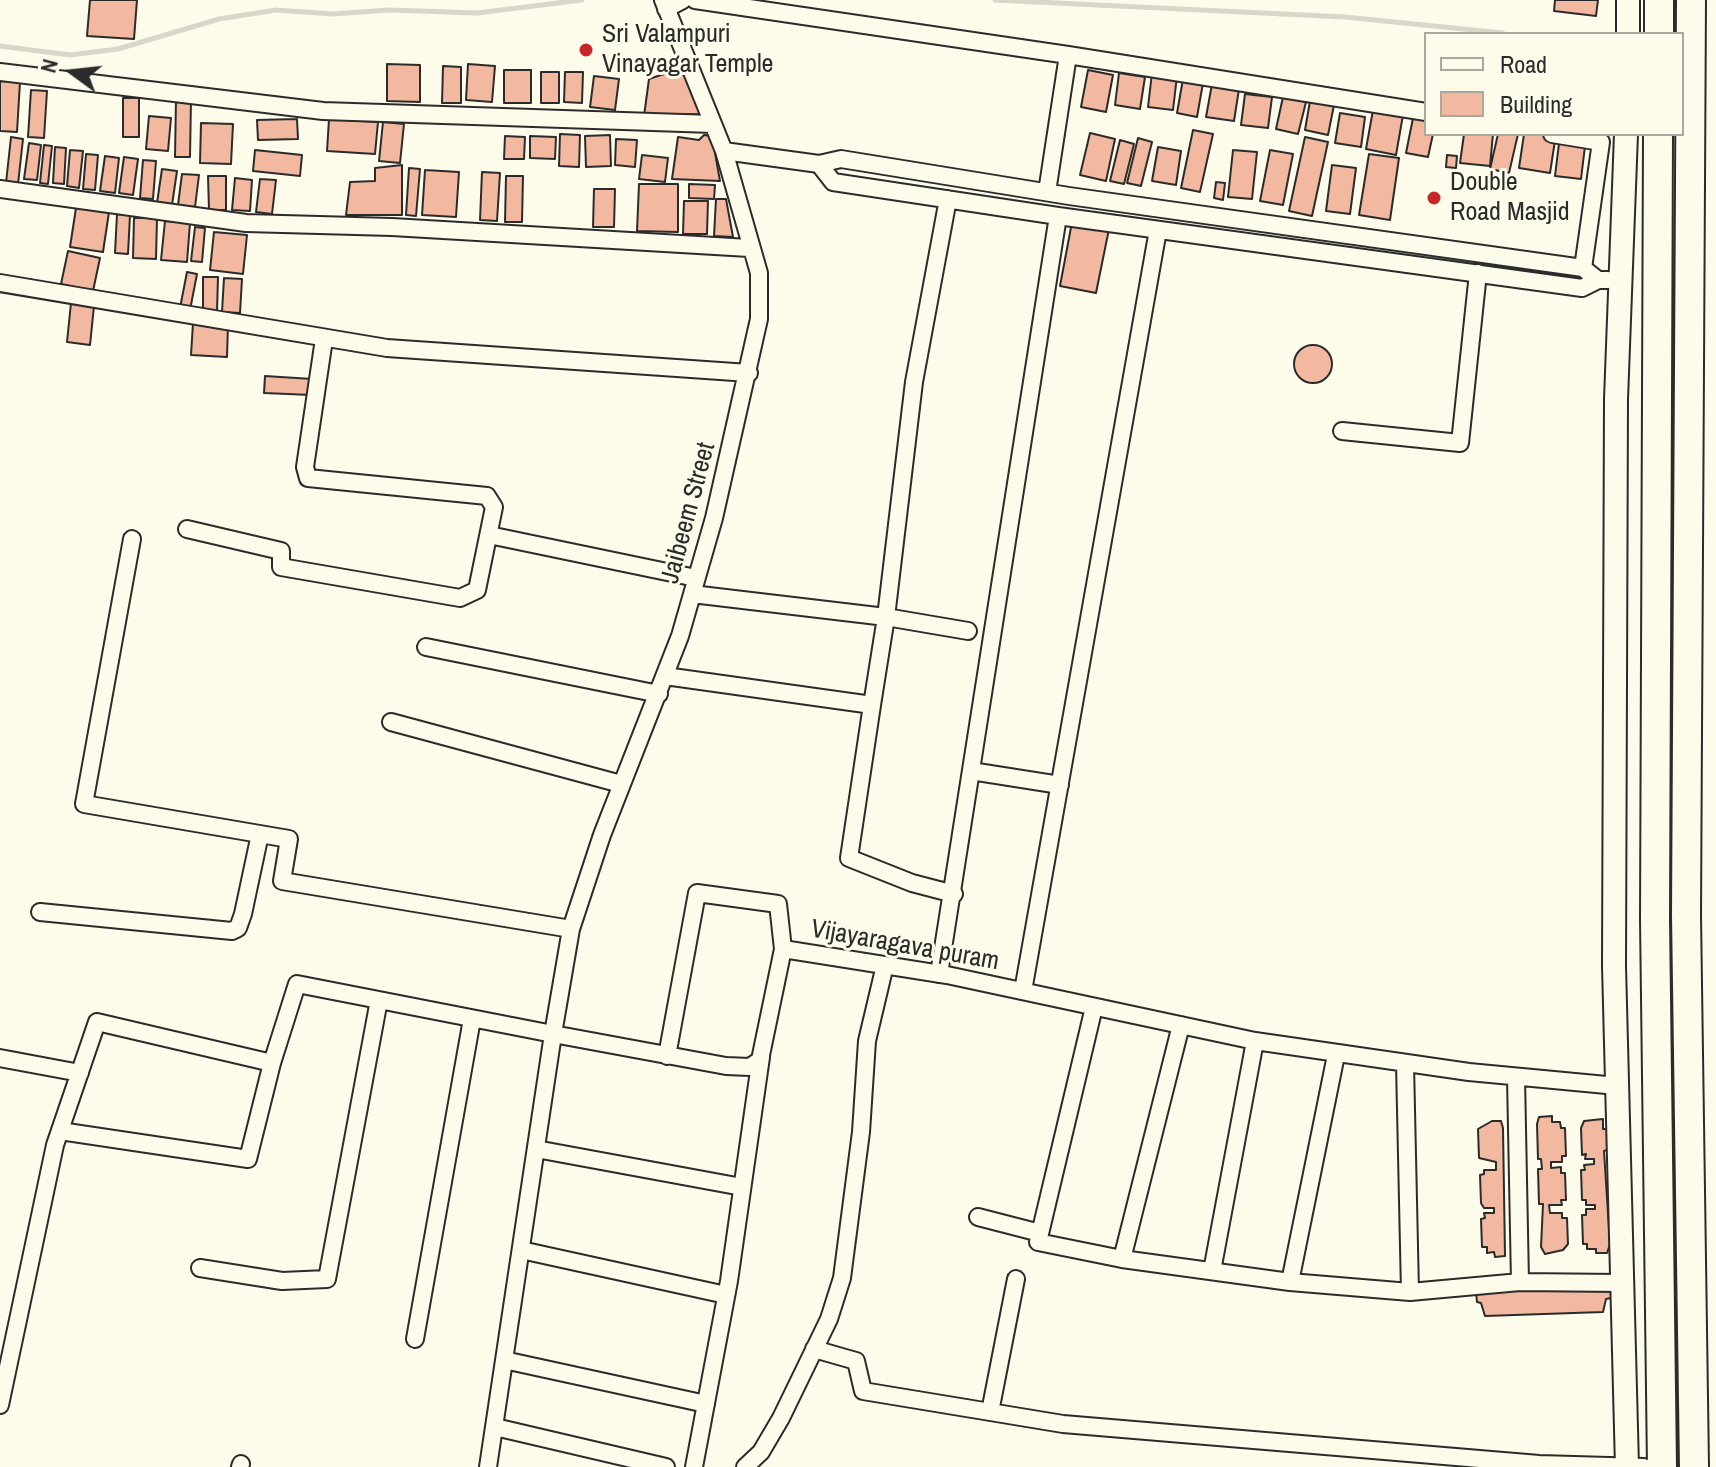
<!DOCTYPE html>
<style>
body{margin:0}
#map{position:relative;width:1716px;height:1467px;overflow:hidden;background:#fdfbea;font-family:"Archivo Narrow",sans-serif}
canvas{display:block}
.legend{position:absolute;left:1424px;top:32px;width:260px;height:104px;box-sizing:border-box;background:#fdfbea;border:2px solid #a9a89e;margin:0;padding:10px 14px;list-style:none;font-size:24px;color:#2b2b2b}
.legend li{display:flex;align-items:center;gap:16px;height:40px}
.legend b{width:40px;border:2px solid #a9a89e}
.north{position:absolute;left:32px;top:32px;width:80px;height:80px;-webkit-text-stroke:6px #fdfbea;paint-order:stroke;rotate:285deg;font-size:22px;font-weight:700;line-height:32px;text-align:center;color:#2b2b2b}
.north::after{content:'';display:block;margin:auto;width:28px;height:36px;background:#2b2b2b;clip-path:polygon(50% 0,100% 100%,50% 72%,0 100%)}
</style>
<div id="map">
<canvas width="1716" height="1467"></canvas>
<ul class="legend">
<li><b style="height:10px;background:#fdfbea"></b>Road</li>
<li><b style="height:22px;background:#f2b8a0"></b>Building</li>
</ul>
<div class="north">N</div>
</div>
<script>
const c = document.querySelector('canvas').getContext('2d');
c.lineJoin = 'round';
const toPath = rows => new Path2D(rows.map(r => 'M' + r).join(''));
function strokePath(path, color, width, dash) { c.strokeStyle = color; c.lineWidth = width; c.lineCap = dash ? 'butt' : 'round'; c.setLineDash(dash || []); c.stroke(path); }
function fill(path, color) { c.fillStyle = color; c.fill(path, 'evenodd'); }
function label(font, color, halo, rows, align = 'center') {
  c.font = font + ' "Archivo Narrow",sans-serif'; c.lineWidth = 6; c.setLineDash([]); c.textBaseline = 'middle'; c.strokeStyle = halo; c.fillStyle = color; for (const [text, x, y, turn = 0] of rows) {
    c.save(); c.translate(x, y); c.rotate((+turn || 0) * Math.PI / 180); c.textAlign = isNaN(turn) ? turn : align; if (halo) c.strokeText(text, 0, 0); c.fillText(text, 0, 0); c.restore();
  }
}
strokePath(toPath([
 [995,0,1345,17,1503,33],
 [0,46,70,55,118,49,219,19,276,10,333,14,389,10,477,13,582,0]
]), '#d8d7c9', 5);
const building = toPath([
 [90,0,137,0,134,39,87,36,90,0],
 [1555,0,1598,0,1596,16,1554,11,1555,0],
 [387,64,420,65,420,102,387,101,387,64],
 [468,64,495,66,492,102,466,100,468,64],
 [443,66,461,67,461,103,442,103,443,66],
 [504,70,531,70,531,103,504,103,504,70],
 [1088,70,1113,75,1106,112,1081,107,1088,70],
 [541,72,559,72,559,103,541,103,541,72],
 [565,72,583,72,582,103,564,102,565,72],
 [670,72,687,73,700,114,644,116,649,79,670,72],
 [1119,73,1145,77,1140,109,1115,105,1119,73],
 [1152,73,1177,76,1173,110,1148,107,1152,73],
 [594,76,619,79,615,110,590,107,594,76],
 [1183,79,1203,83,1197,117,1177,113,1183,79],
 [0,81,20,82,17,132,0,131,0,81],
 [1212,84,1239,89,1234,121,1206,117,1212,84],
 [31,90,47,91,44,138,28,137,31,90],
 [1245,94,1272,97,1268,128,1241,125,1245,94],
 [1283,97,1306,102,1298,134,1276,129,1283,97],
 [123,98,139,98,139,137,123,137,123,98],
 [176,99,191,99,190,157,175,157,176,99],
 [1310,101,1334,105,1328,135,1305,130,1310,101],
 [1373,110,1403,115,1396,155,1366,149,1373,110],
 [1340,113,1365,117,1361,147,1335,143,1340,113],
 [149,116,171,118,168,151,146,149,149,116],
 [1413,118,1426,120,1426,134,1433,134,1428,157,1406,153,1413,118],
 [297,119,298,139,258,140,257,120,297,119],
 [329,119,378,122,375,154,327,151,329,119],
 [383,122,404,124,400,163,379,161,383,122],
 [201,123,233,124,231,164,200,163,201,123],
 [1193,130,1213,134,1200,192,1181,188,1193,130],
 [1090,133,1115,139,1106,181,1080,175,1090,133],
 [560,134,580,135,579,167,559,166,560,134],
 [1464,134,1493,134,1490,166,1460,163,1464,134],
 [1498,134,1518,134,1509,173,1490,169,1498,134],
 [1524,134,1556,134,1550,173,1519,168,1524,134],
 [610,135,611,166,586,167,585,136,610,135],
 [704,135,712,136,720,181,672,179,678,137,699,140,704,135],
 [1560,135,1586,138,1581,179,1555,176,1560,135],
 [505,136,525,137,524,159,504,159,505,136],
 [530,136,556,137,555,159,530,158,530,136],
 [11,137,23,139,18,184,6,183,11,137],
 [1305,137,1328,142,1312,216,1289,211,1305,137],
 [1138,138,1152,142,1141,186,1127,183,1138,138],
 [616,139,637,140,635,167,615,165,616,139],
 [1120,140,1134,144,1124,184,1110,181,1120,140],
 [29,143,41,145,37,180,24,179,29,143],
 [44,145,52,146,48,184,40,183,44,145],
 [55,147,66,148,64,184,53,183,55,147],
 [1158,147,1181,151,1176,185,1152,181,1158,147],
 [70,150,83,151,79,188,67,186,70,150],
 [255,150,302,155,300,176,253,171,255,150],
 [1233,150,1257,152,1252,199,1228,197,1233,150],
 [1270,150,1293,154,1283,205,1260,201,1270,150],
 [86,154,98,155,95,190,83,189,86,154],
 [1369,154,1399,158,1390,220,1359,215,1369,154],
 [642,155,668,158,665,182,639,179,642,155],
 [1447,155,1457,156,1456,168,1446,167,1447,155],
 [105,156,119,158,115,193,100,191,105,156],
 [124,157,138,159,133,195,119,193,124,157],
 [143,160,156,161,153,199,140,198,143,160],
 [402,165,402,215,346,215,350,182,375,181,375,168,402,165],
 [1332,165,1356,168,1350,214,1326,211,1332,165],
 [409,168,420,169,416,216,406,215,409,168],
 [162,169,177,171,172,205,157,203,162,169],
 [425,170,459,172,456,217,422,215,425,170],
 [482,172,500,173,497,221,480,220,482,172],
 [182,174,199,175,195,207,178,205,182,174],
 [208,176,226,176,226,210,209,210,208,176],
 [506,176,523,176,522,222,505,222,506,176],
 [235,178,252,180,250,211,232,210,235,178],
 [260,179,276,180,272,214,256,212,260,179],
 [1216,182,1225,183,1223,200,1214,198,1216,182],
 [639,184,678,184,678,232,637,231,639,184],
 [689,184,715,185,714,199,689,198,689,184],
 [594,189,615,189,614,227,593,227,594,189],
 [716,199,726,199,733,237,714,236,716,199],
 [684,201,708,201,707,234,683,234,684,201],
 [76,208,109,212,103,252,70,247,76,208],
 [117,214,130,215,128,254,115,253,117,214],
 [134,218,157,218,156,259,133,258,134,218],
 [165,221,190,223,187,262,161,260,165,221],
 [1072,222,1109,229,1096,293,1060,286,1072,222],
 [195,227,205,228,202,262,191,261,195,227],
 [214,232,247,235,243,274,210,270,214,232],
 [68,251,100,258,93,291,61,284,68,251],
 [187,272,197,274,190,310,180,308,187,272],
 [203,277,218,277,217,312,203,312,203,277],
 [224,278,242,279,240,313,222,312,224,278],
 [71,303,94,306,90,345,67,342,71,303],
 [193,323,228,325,227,357,191,355,193,323],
 '1294 364a19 19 0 1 1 38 0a19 19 0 1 1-38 0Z',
 [265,376,312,379,311,395,264,393,265,376],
 [1552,1116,1552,1122,1560,1122,1561,1128,1565,1128,1566,1156,1562,1156,1562,1162,1551,1162,1551,1168,1561,1167,1561,1173,1565,1173,1566,1200,1561,1200,1562,1205,1549,1205,1550,1213,1562,1213,1562,1218,1567,1218,1568,1244,1563,1250,1545,1254,1541,1247,1543,1204,1539,1204,1538,1169,1542,1169,1541,1159,1538,1159,1537,1124,1539,1117,1552,1116],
 [1603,1119,1603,1129,1607,1129,1607,1150,1604,1151,1610,1244,1607,1253,1596,1253,1596,1249,1587,1249,1587,1244,1583,1244,1582,1215,1586,1215,1586,1209,1595,1209,1595,1205,1586,1205,1586,1200,1582,1200,1581,1170,1585,1170,1584,1165,1594,1164,1594,1159,1585,1159,1586,1154,1582,1155,1581,1128,1584,1121,1603,1119],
 [1492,1121,1501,1121,1503,1128,1505,1256,1495,1257,1494,1252,1487,1253,1487,1247,1482,1247,1481,1219,1485,1218,1484,1213,1494,1213,1494,1208,1484,1208,1481,1203,1480,1175,1484,1174,1484,1170,1496,1170,1496,1162,1479,1158,1478,1129,1492,1121],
 [1611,1287,1611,1298,1606,1299,1603,1312,1485,1316,1481,1303,1477,1302,1476,1292,1611,1287]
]);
fill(building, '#f2b8a0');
strokePath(building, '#2b2b2b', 2);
const street = toPath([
 [695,0,1068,55,1047,192],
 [666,9,683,0],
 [1068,55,1426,112],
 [0,72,323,111,713,124],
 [1552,134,1601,142,1583,268],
 [724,151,819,164,841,159,1069,196,1583,268,1598,280],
 [819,164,833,182,1058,216,1582,288,1598,280,1608,280],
 [0,189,246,223,392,227,749,248],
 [0,283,387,348,749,373],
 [1342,431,1460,443,1478,273],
 [187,529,281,551,281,567,460,598,477,590,494,507,487,496,308,478,305,467,324,339],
 [489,535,696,578],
 [132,539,84,804,289,839,282,881,571,929],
 [692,594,886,617,914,382,948,199],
 [426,647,659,694],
 [665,676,872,705,886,617,968,631],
 [872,705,849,858,912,883,954,894],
 [391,722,621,784],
 [971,771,1060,785],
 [40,912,232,931,238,928,243,914,260,834],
 [939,974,1058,216],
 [1023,991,1158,230],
 [1094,1007,1038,1242,1122,1259,1181,1025],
 [1255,1041,1469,1072,1617,1086],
 [667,1056,697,893,778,904,783,949],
 [0,1058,80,1073],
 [1405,1064,1410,1292,1520,1282,1620,1283],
 [1516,1077,1520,1282],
 [60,1131,248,1159,272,1063],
 [536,1149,742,1187],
 [978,1217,1040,1233],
 [521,1250,726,1295],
 [1122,1259,1290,1282,1336,1055],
 [200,1268,282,1281,327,1279,379,1000],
 [1290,1282,1410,1292],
 [415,1339,472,1019],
 [814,1349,856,1361,863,1391,1063,1424,1539,1464,1644,1467],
 [504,1360,706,1404],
 [0,1405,55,1145,97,1022,272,1063,297,984,553,1034,571,929,602,835,680,636,714,518,759,319,759,273,724,151,663,0],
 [990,1412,1016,1279],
 [495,1427,666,1467],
 [240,1467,241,1464],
 [488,1467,553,1034,726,1066,750,1067,760,1060,783,949,947,975,1255,1041,1212,1271],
 [694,1467,729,1281,761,1057],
 [745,1467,761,1452,781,1418,829,1319,842,1278,861,1132,867,1041,885,965]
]);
const secondary = toPath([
 [1628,34,1628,0],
 [1626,134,1616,399,1614,966,1627,1467]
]);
const highway = toPath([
 [1691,0,1686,915,1694,1467],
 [1659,34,1659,0],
 [1658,134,1655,919,1662,1467]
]);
strokePath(street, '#2b2b2b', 20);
strokePath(secondary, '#2b2b2b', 26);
strokePath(highway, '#2b2b2b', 32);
strokePath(street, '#fdfbea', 16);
strokePath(secondary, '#fdfbea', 22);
strokePath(highway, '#fdfbea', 28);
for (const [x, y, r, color] of [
 [586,50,8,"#c62828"],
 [1434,198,8,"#c62828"]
]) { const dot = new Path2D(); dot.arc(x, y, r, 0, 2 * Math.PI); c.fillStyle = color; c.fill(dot); strokePath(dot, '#fdfbea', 3); }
label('26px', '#2b2b2b', '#fdfbea', [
 ["Sri Valampuri",602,35],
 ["Vinayagar Temple",602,65],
 ["Double",1450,183],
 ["Road Masjid",1450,213]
], 'left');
label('26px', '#2b2b2b', '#fdfbea', [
 ["Jaibeem Street",689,513,-75],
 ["Vijayaragava puram",905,946,10]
]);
</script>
